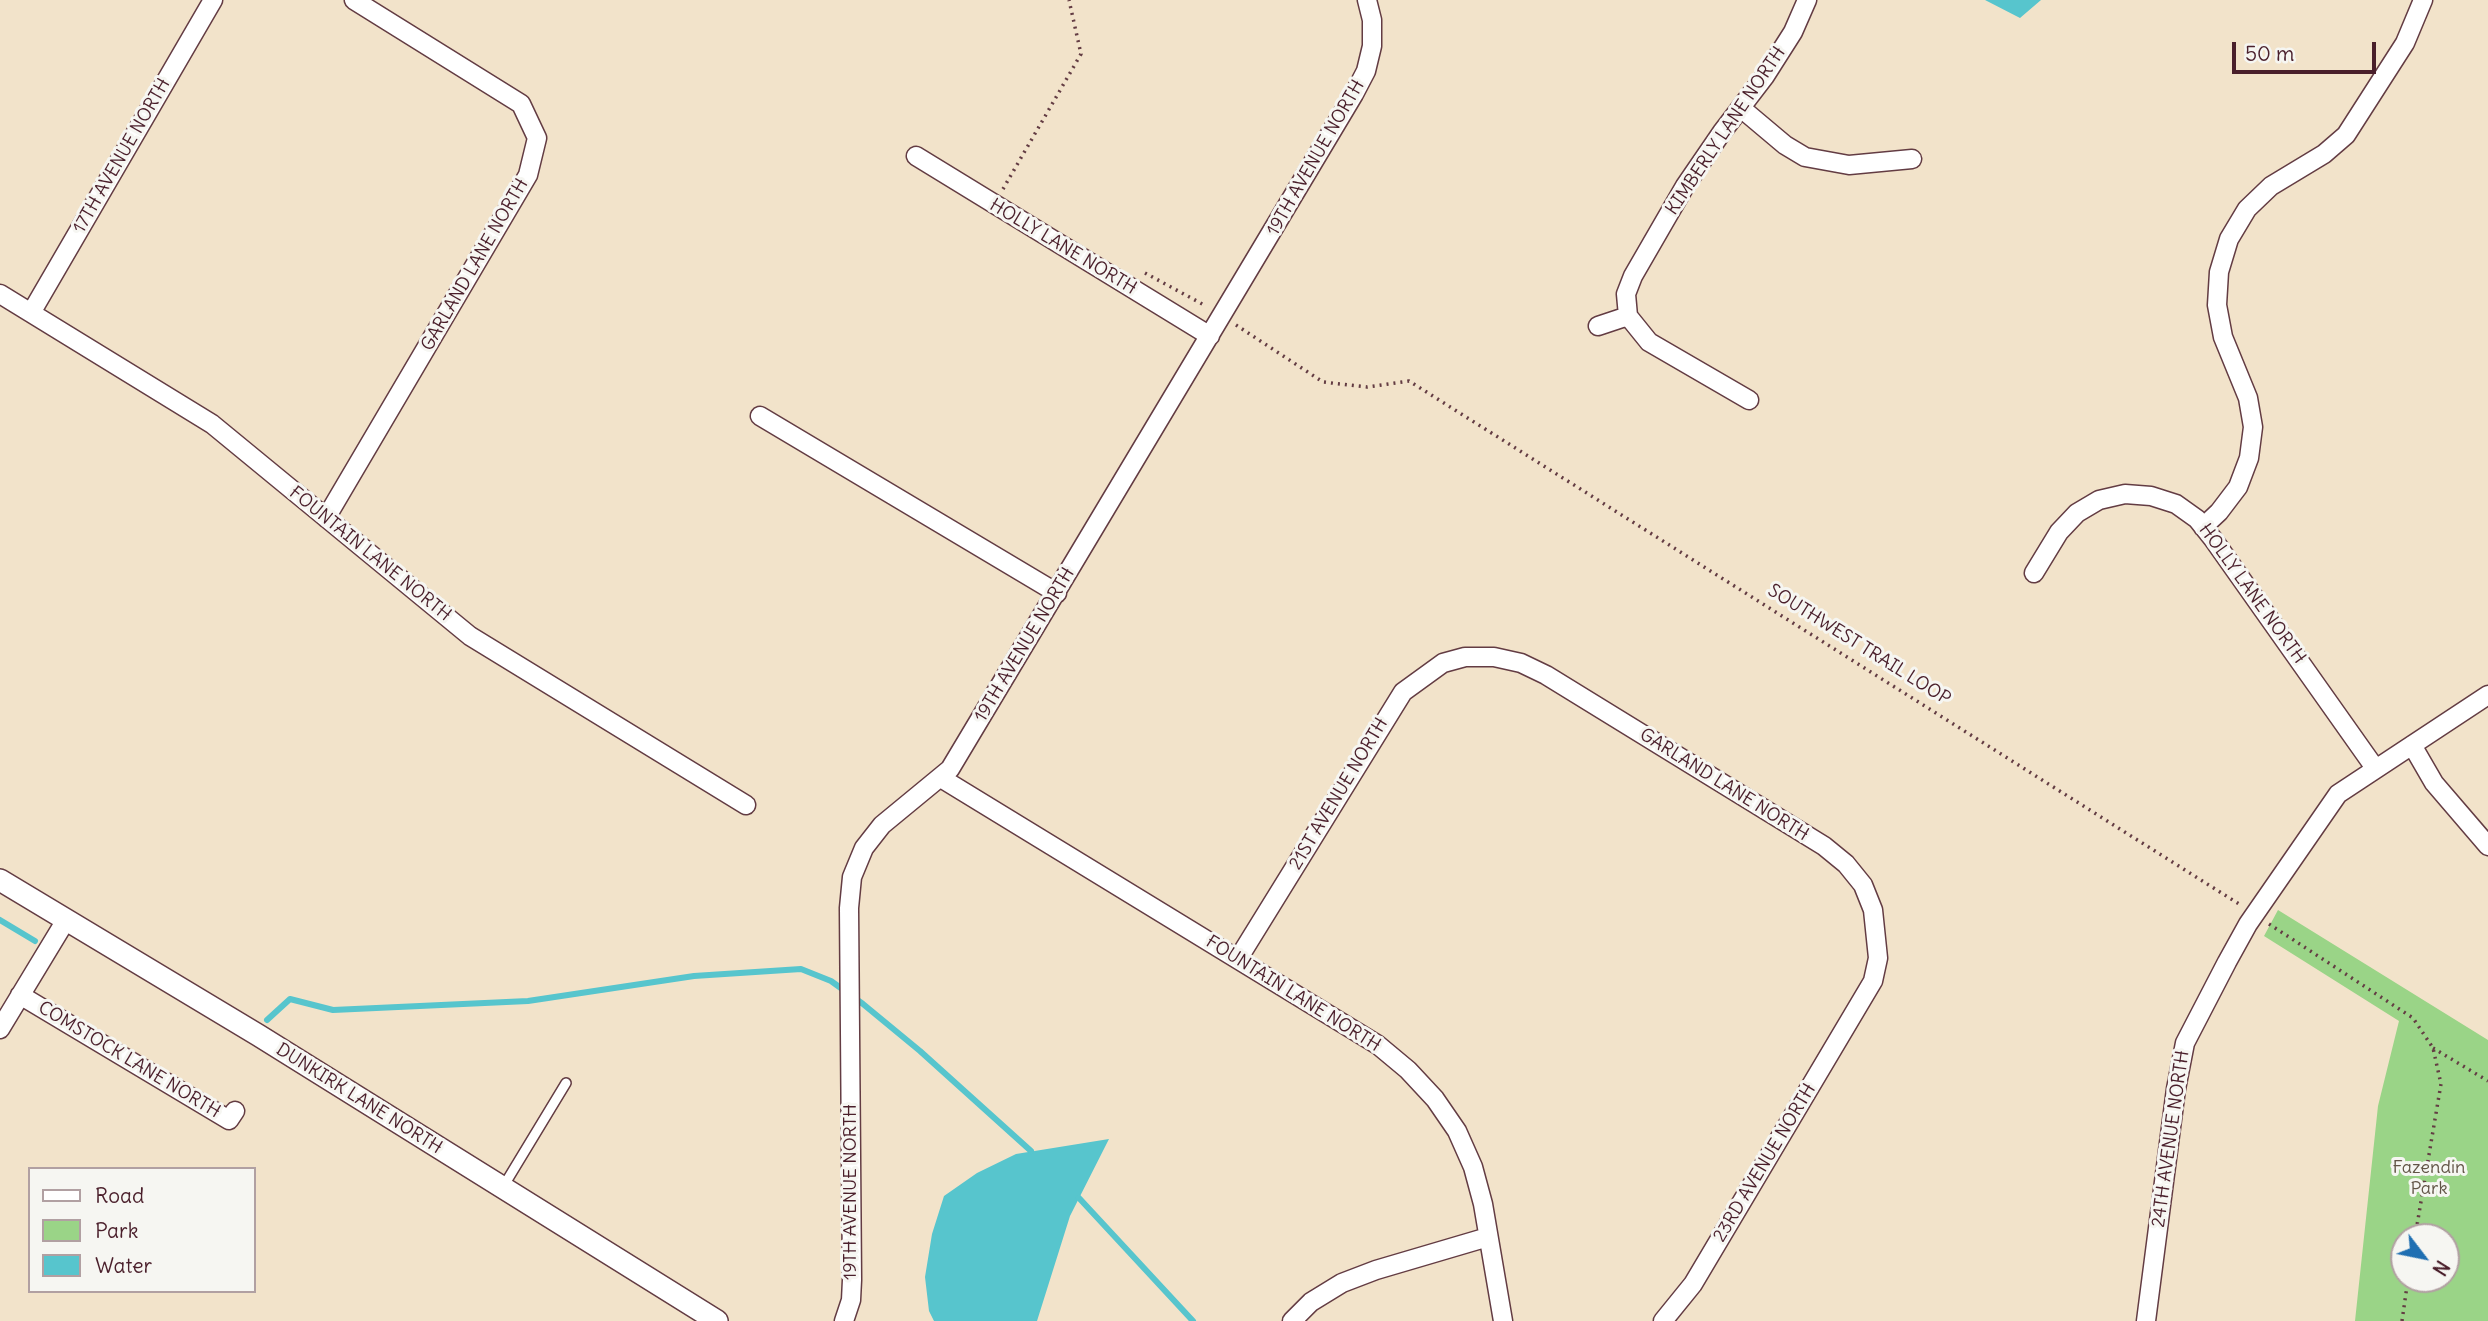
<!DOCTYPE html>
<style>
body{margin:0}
#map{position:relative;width:2488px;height:1321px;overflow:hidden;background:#f2e3ca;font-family:Delius,sans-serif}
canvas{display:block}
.legend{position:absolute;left:28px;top:1167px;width:228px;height:126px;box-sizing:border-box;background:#f6f6f2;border:2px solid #b1a0a2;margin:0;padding:9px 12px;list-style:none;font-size:21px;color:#4a1f2b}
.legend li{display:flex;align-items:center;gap:14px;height:35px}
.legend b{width:35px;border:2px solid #b1a0a2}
.north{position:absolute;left:2390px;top:1223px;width:70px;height:70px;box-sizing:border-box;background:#f6f6f2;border:2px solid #b1a0a2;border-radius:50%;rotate:122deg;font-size:19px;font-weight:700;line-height:28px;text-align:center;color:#4a1f2b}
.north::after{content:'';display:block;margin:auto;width:24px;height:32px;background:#1f6fb2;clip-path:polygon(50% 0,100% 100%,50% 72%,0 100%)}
.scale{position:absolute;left:2232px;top:42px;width:144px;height:32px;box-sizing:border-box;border:4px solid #4a1f2b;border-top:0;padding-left:9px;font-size:21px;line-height:24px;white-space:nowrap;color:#4a1f2b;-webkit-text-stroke:5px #f6f6f2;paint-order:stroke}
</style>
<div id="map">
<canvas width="2488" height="1321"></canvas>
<ul class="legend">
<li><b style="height:9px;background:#fff"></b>Road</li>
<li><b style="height:19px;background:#9ad487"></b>Park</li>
<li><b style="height:19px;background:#57c5cd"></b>Water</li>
</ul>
<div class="north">N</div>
<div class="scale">50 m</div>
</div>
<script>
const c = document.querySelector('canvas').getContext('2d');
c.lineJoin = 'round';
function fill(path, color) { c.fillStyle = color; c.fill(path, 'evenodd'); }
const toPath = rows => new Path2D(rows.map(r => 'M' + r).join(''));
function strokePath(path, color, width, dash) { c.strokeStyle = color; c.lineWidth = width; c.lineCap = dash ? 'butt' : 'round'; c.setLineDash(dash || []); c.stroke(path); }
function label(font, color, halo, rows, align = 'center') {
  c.font = font + ' Delius,sans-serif'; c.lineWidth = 6; c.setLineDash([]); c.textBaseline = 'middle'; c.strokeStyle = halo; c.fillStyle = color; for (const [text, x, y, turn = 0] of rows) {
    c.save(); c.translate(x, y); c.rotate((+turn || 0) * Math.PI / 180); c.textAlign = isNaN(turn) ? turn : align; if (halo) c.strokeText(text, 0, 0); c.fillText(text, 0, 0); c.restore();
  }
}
fill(toPath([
 [2278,910,2488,1040,2488,1321,2355,1321,2378,1106,2399,1021,2264,936],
 [2404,1237,2446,1237,2446,1279,2404,1279]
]), '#9ad487');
fill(toPath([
 [1985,0,2041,0,2020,18],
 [1109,1139,1070,1216,1037,1321,934,1321,929,1311,925,1277,932,1234,944,1196,977,1173,1016,1154]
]), '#57c5cd');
strokePath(toPath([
 [0,920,35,941],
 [267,1020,290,999,333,1010,528,1001,694,976,801,969,831,981,863,1004,920,1051,1031,1151],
 [1079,1198,1193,1321]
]), '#57c5cd', 6);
const service = toPath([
 [503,1187,566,1083]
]);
const minor = toPath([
 [1741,108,1785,145,1805,157,1849,165,1912,159],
 [916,156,1210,336],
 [0,294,212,424,470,636,746,805],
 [31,313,213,0],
 [1598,326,1628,316],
 [1749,400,1649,342,1628,316,1626,294,1633,276,1685,186,1722,132,1765,76,1793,32,1807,0],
 [760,416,1057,593],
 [326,518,528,175,537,138,521,104,354,0],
 [2203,527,2219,512,2238,487,2249,458,2253,427,2248,398,2223,337,2217,305,2219,272,2229,239,2247,209,2271,186,2324,154,2346,135,2405,43,2423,0],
 [2034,573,2059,532,2077,513,2099,500,2125,494,2151,496,2176,504,2197,519,2213,539,2375,768],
 [2412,745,2434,783,2488,846],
 [941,778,1378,1045,1408,1070,1435,1099,1457,1131,1473,1167,1483,1204,1503,1321],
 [1238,959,1403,692,1443,663,1465,657,1494,657,1521,663,1546,675,1824,846,1846,864,1863,885,1873,910,1878,958,1873,981,1693,1284,1663,1321],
 [20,995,229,1120,235,1111],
 [0,1029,66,920],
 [844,1321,851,1300,852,1280,849,908,852,877,864,848,882,825,950,769,1354,94,1366,71,1372,46,1372,20,1367,0],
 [1292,1321,1311,1302,1342,1283,1376,1270,1488,1237],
 [2146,1321,2176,1089,2185,1043,2227,962,2248,924,2338,794,2488,695]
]);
const tertiary = toPath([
 [0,880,258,1035,717,1321]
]);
strokePath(service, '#633c43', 12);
strokePath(minor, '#633c43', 21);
strokePath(tertiary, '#633c43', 24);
strokePath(toPath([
 [1003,189,1081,54,1069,0],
 [1145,273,1206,306],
 [1236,325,1323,382,1367,387,1409,381,2239,904],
 [2269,924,2413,1018,2433,1048,2441,1084,2415,1237],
 [2433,1048,2488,1081],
 [2402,1321,2408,1279]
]), '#633c43', 3.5, [2, 5]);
strokePath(service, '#fff', 9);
strokePath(minor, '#fff', 18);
strokePath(tertiary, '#fff', 21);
label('18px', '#4a1f2b', '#f6f6f2', [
 ["KIMBERLY LANE NORTH",1726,131,-56],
 ["17TH AVENUE NORTH",122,156,-60],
 ["19TH AVENUE NORTH",1316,158,-60],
 ["HOLLY LANE NORTH",1063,247,31],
 ["GARLAND LANE NORTH",475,265,-60],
 ["FOUNTAIN LANE NORTH",370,554,39],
 ["HOLLY LANE NORTH",2252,594,54],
 ["19TH AVENUE NORTH",1025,645,-59],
 ["SOUTHWEST TRAIL LOOP",1859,645,32],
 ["GARLAND LANE NORTH",1724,785,32],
 ["21ST AVENUE NORTH",1339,794,-59],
 ["FOUNTAIN LANE NORTH",1293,994,32],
 ["COMSTOCK LANE NORTH",129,1060,31],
 ["DUNKIRK LANE NORTH",359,1099,32],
 ["24TH AVENUE NORTH",2171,1139,-82],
 ["23RD AVENUE NORTH",1765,1163,-59],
 ["19TH AVENUE NORTH",851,1192,-90]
]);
label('18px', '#625547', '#f6f6f2', [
 ["Fazendin",2429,1168],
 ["Park",2429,1189]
]);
</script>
